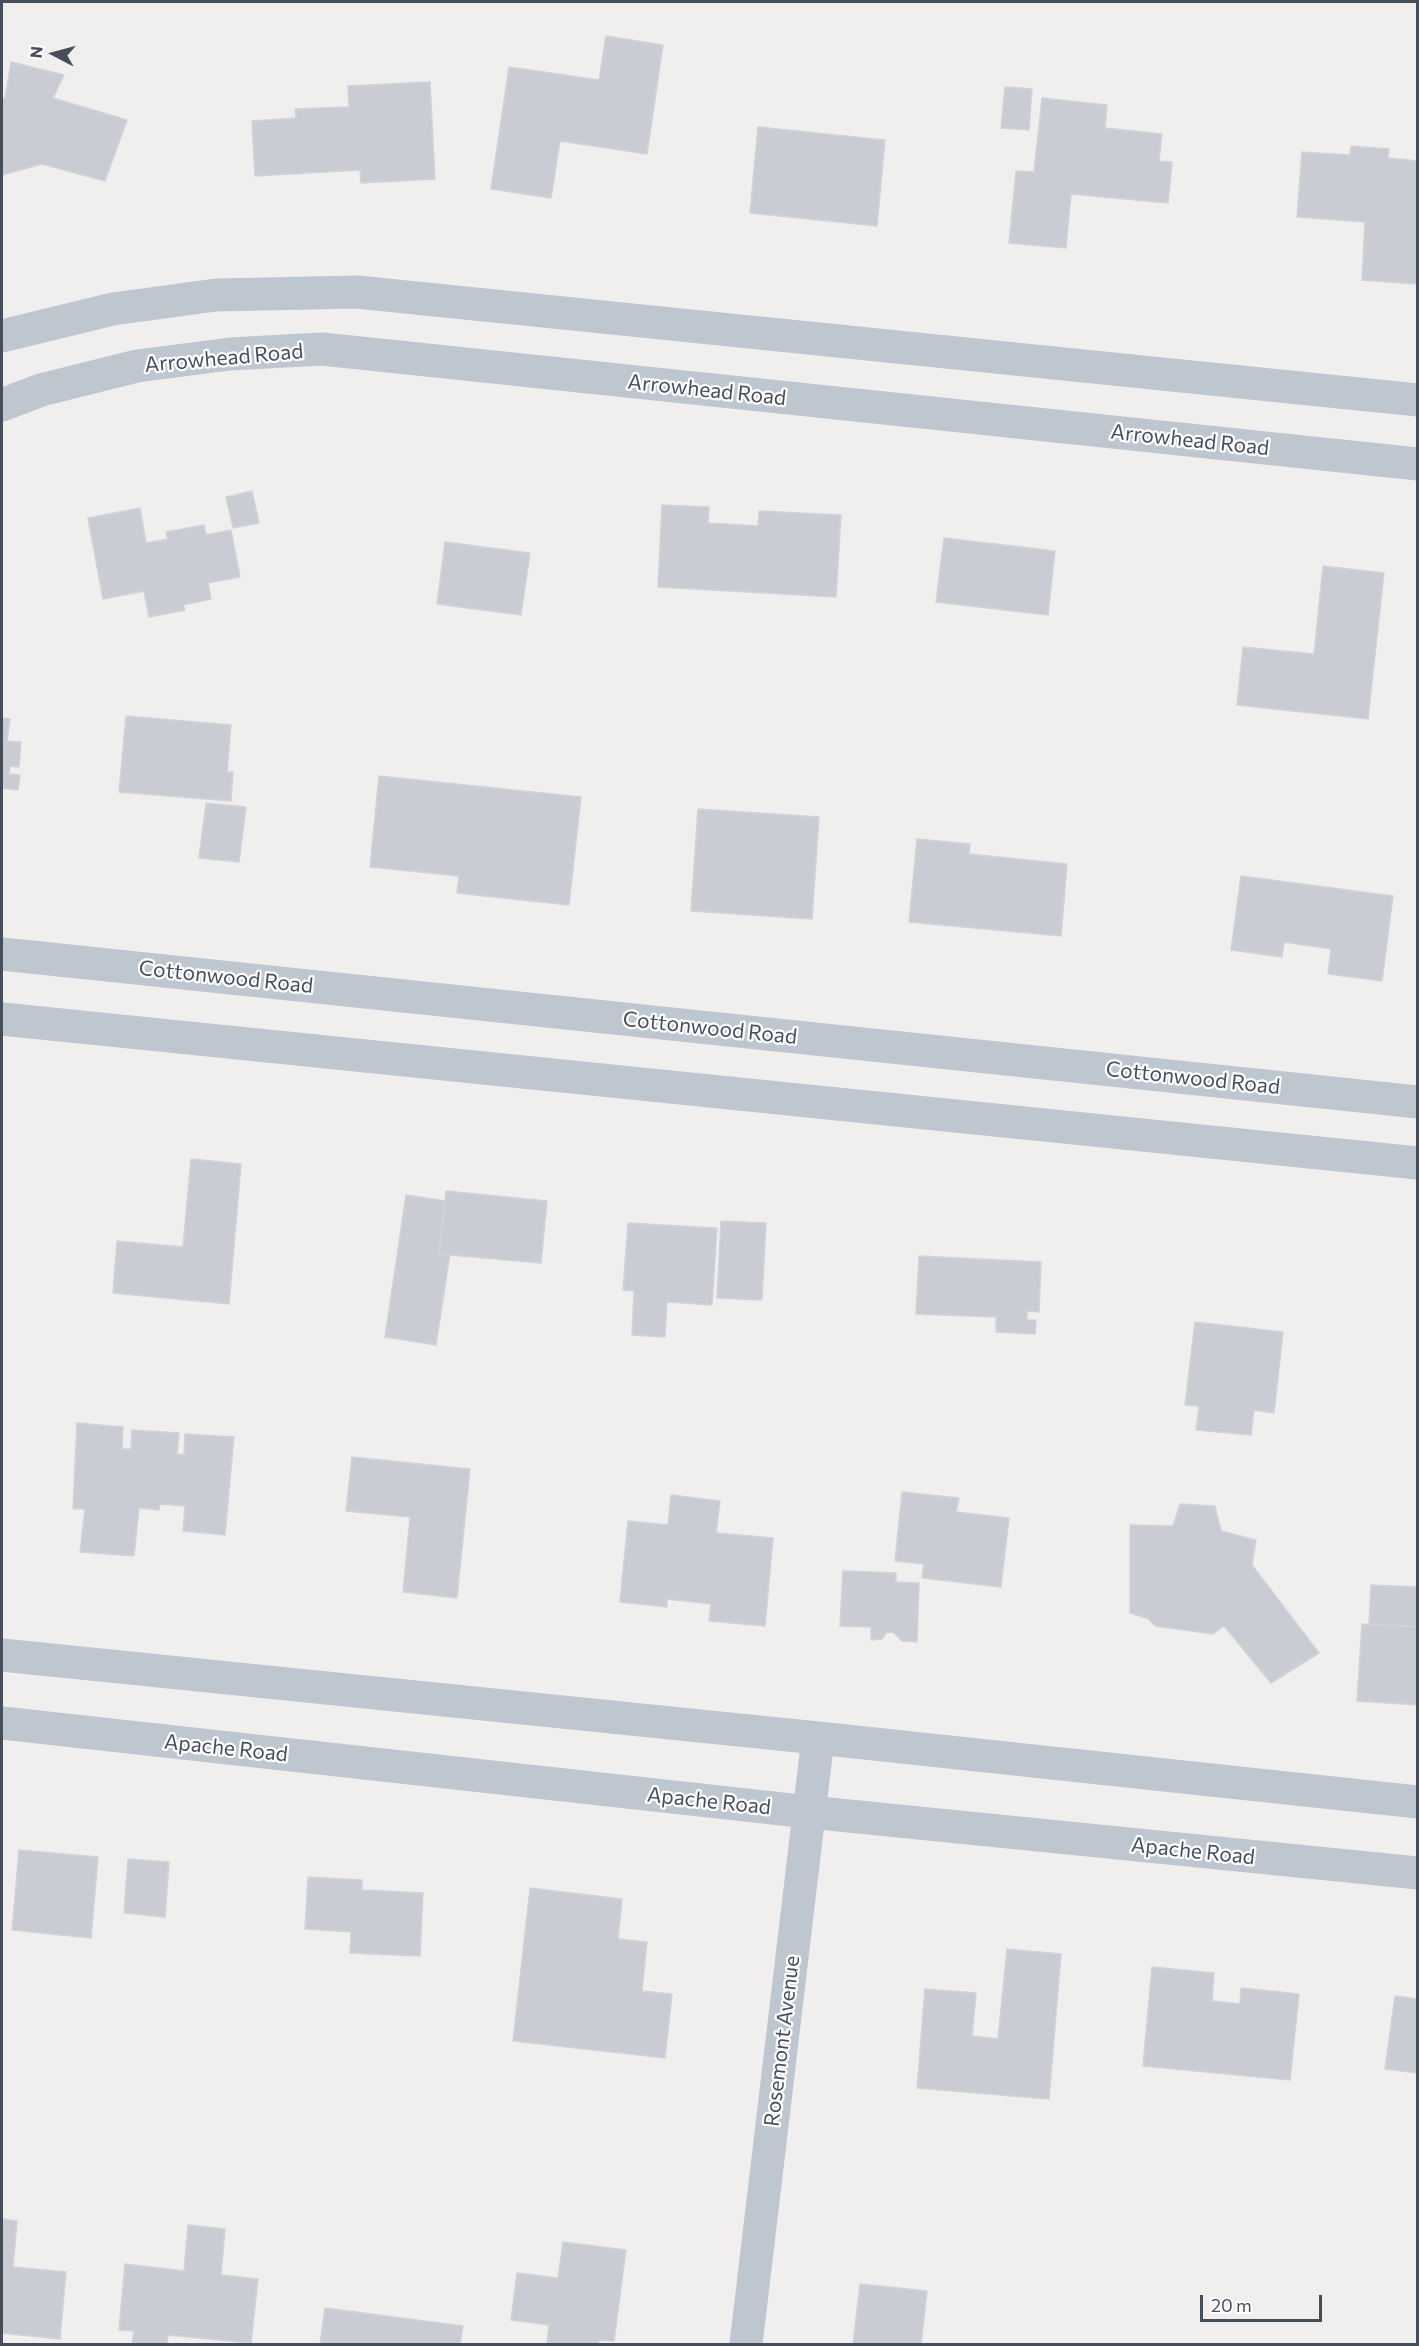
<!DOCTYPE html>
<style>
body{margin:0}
#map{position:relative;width:1419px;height:2346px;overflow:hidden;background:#f1eeee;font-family:Commissioner,sans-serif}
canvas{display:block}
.frame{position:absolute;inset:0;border:3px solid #464e5b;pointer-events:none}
.north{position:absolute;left:24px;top:24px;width:60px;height:60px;-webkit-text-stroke:4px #fff;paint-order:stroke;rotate:276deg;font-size:16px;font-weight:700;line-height:24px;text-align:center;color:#464e5b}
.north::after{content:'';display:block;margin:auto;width:21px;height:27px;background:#464e5b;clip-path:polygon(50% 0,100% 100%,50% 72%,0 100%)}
.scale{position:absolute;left:1200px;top:2295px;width:122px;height:27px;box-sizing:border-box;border:3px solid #464e5b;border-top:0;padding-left:8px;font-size:18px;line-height:21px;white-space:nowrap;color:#464e5b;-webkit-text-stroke:4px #fff;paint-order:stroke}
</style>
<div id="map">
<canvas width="1419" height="2346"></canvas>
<div class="frame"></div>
<div class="north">N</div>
<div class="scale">20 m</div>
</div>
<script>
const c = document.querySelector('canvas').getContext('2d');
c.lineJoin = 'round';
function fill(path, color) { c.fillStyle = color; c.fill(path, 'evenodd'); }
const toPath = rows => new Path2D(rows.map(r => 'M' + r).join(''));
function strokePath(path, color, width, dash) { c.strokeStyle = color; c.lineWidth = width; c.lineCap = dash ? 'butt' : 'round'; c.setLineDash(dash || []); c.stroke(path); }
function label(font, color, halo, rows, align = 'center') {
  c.font = font + ' Commissioner,sans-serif'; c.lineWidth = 4.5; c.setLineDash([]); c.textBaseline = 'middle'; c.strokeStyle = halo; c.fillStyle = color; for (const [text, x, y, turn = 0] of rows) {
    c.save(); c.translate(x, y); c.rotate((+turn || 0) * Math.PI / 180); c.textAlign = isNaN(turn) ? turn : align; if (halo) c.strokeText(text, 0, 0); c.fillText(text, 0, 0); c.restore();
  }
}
const building = toPath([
 [606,36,663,45,647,154,560,141,551,198,491,189,509,67,599,80,606,36],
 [11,62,64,75,53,98,127,120,105,181,42,164,2,175,2,99,5,98,11,62],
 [430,82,435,179,361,183,360,170,255,176,252,121,296,118,295,109,349,107,348,86,430,82],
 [1005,87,1032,89,1029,130,1001,128,1005,87],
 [1042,98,1107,105,1105,128,1162,134,1159,161,1172,162,1168,203,1071,194,1066,248,1009,243,1016,171,1034,172,1042,98],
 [758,127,885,140,877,226,750,213,758,127],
 [1351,146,1389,149,1388,158,1418,161,1417,284,1362,280,1365,222,1297,217,1302,152,1350,155,1351,146],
 [252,491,259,523,233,528,226,497,252,491],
 [662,505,709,507,708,523,758,526,759,511,841,515,836,597,658,587,662,505],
 [140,508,146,543,168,539,166,532,204,525,206,535,231,530,240,577,208,583,211,599,183,605,185,610,149,617,144,591,103,599,88,518,140,508],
 [944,538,1055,551,1048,615,936,602,944,538],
 [445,542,530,553,521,615,437,604,445,542],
 [1323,566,1384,573,1368,719,1237,705,1243,647,1314,654,1323,566],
 [126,716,231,725,227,772,233,772,231,801,119,792,126,716],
 [2,718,10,719,7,741,21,742,19,767,10,766,9,774,20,775,18,790,2,788,2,718],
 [379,776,581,797,569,905,457,893,459,876,370,867,379,776],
 [206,803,246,807,239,862,199,858,206,803],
 [698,809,819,817,812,919,691,911,698,809],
 [917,839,970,844,969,854,1067,864,1061,936,909,922,917,839],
 [1241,876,1393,896,1382,981,1328,974,1331,949,1284,942,1282,957,1231,950,1241,876],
 [191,1159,241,1164,229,1304,113,1293,117,1241,183,1247,191,1159],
 [446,1191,547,1201,541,1263,439,1254,446,1191],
 [406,1195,445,1201,439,1254,450,1254,436,1345,385,1337,406,1195],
 [721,1221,766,1223,762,1300,717,1298,721,1221],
 [628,1223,717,1228,712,1305,667,1302,665,1337,632,1335,634,1291,623,1290,628,1223],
 [919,1256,1041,1262,1039,1312,1027,1311,1027,1320,1036,1320,1035,1334,996,1332,996,1317,916,1314,919,1256],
 [1195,1322,1283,1332,1274,1413,1254,1410,1251,1435,1196,1430,1199,1406,1185,1405,1195,1322],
 [77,1423,123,1427,122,1449,131,1449,132,1430,179,1433,177,1454,184,1455,185,1434,234,1437,225,1535,183,1531,185,1506,160,1504,159,1510,139,1508,134,1556,80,1552,85,1509,73,1509,77,1423],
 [352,1457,470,1469,457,1598,403,1592,410,1517,346,1511,352,1457],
 [902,1492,959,1498,956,1512,1009,1518,1001,1587,922,1578,924,1564,895,1561,902,1492],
 [671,1495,720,1501,716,1533,773,1538,765,1626,709,1621,711,1604,667,1599,667,1607,620,1602,628,1521,668,1525,671,1495],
 [1180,1504,1215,1506,1221,1531,1256,1540,1252,1565,1319,1653,1271,1683,1224,1626,1213,1634,1155,1626,1149,1619,1130,1613,1130,1525,1173,1526,1180,1504],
 [843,1571,896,1573,896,1582,919,1583,917,1642,902,1641,893,1632,886,1633,882,1639,871,1640,871,1627,840,1626,843,1571],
 [1371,1585,1418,1587,1418,1627,1369,1624,1371,1585],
 [1362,1624,1418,1627,1418,1705,1357,1701,1362,1624],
 [19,1850,98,1857,91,1938,12,1930,19,1850],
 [128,1859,169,1862,165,1917,124,1913,128,1859],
 [308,1877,362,1880,362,1890,423,1893,420,1956,350,1953,351,1932,305,1929,308,1877],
 [530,1888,622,1899,618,1939,647,1942,642,1991,672,1994,665,2058,513,2041,530,1888],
 [1007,1949,1061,1954,1049,2099,917,2088,925,1989,976,1993,972,2036,998,2039,1007,1949],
 [1152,1967,1214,1973,1212,2001,1240,2004,1241,1988,1299,1994,1290,2080,1143,2066,1152,1967],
 [1395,1996,1418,1999,1418,2073,1385,2069,1395,1996],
 [2,2219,17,2221,13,2267,66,2272,60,2339,2,2333,2,2219],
 [188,2225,225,2229,221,2275,258,2279,251,2343,168,2335,167,2344,132,2344,134,2331,119,2330,125,2264,184,2271,188,2225],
 [563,2242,626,2250,614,2341,599,2340,598,2344,547,2344,549,2325,511,2320,517,2273,558,2278,563,2242],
 [860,2284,927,2291,921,2344,853,2344,860,2284],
 [325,2308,463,2326,460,2344,320,2344,325,2308]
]);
fill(building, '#caccd4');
strokePath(building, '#d2d3da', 1.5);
strokePath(toPath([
 [2,336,113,309,216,295,357,292,1418,400],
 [2,405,41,390,137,366,230,354,322,349,1418,464],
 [2,954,1418,1102],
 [2,1019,1418,1163],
 [2,1655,818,1738,1418,1802],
 [2,1723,809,1812,1418,1873],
 [746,2344,818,1738]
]), '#bec6d0', 33);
label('21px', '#464e5b', '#fff', [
 ["Arrowhead Road",224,358,-5],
 ["Arrowhead Road",707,390,6],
 ["Arrowhead Road",1190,440,6],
 ["Cottonwood Road",226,977,6],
 ["Cottonwood Road",710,1028,6],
 ["Cottonwood Road",1193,1078,6],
 ["Apache Road",226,1748,6],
 ["Apache Road",709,1801,6],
 ["Apache Road",1193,1851,6],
 ["Rosemont Avenue",782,2041,-83]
]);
</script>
